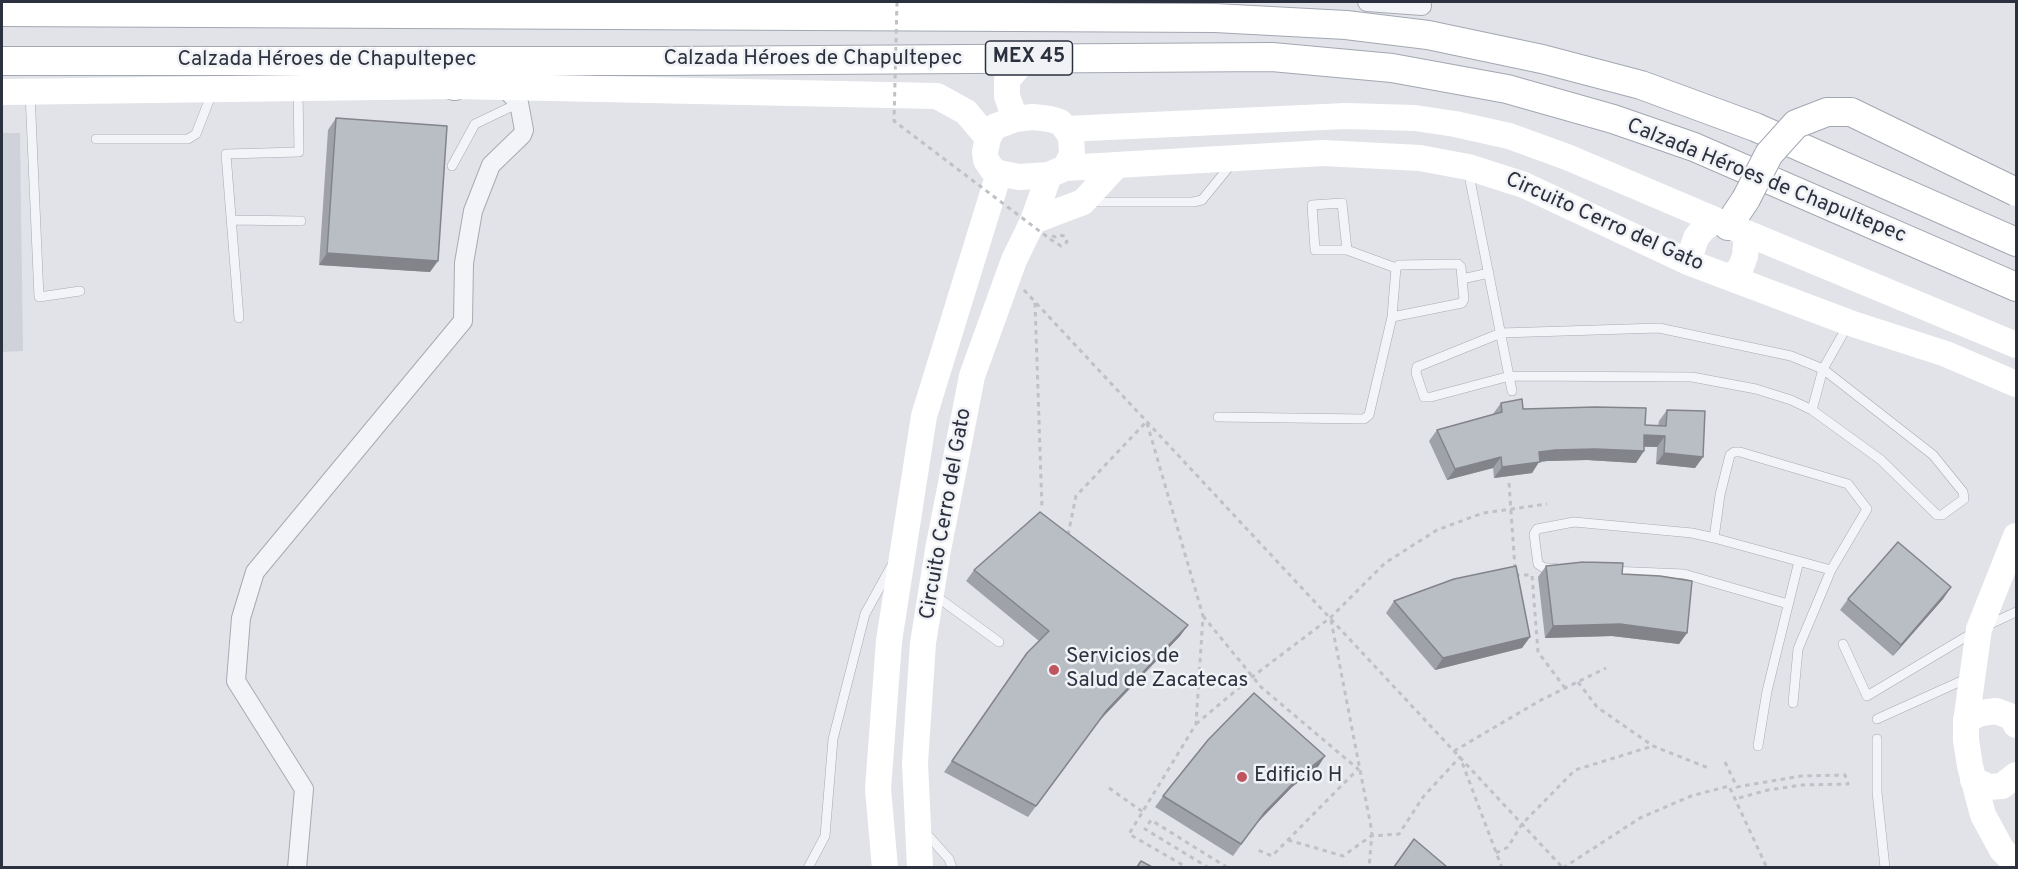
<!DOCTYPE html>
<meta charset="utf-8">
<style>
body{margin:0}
#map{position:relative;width:2018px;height:869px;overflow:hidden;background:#e1e3e8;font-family:Overpass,sans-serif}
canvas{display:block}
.frame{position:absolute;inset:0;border:3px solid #2b313e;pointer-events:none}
</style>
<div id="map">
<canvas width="2018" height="869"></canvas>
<div class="frame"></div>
</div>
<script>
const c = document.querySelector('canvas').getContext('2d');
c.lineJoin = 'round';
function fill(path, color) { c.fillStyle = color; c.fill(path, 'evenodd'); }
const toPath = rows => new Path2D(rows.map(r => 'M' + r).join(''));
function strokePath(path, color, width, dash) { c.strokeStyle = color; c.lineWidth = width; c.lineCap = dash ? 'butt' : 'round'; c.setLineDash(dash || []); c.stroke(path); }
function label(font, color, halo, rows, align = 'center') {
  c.font = font + ' Overpass,sans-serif'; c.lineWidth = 5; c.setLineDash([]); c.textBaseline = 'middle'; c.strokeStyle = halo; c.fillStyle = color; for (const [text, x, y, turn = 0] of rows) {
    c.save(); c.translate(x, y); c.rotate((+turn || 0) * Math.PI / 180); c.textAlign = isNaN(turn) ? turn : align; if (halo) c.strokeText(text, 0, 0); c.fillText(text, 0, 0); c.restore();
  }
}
fill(toPath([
 [2,133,20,133,23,351,2,352]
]), '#d0d2da');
const lane = toPath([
 [30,93,39,297,80,291],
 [96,139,188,139,196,134,212,93],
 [452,166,475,124,519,103],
 [1468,170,1512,391],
 [1088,202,1193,202,1202,200,1233,162],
 [232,220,301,221],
 [1347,250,1342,203,1312,205,1315,250,1347,250,1396,268],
 [1392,317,1396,268,1399,265,1458,264,1461,267,1462,279],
 [239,318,226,154,299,152,298,90],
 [1659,328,1791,356,1823,369,1933,455,1963,492,1964,499,1942,515,1937,515,1881,460,1812,410,1791,400,1756,389,1692,377,1510,376,1431,397,1424,397,1416,373,1417,367,1501,333,1659,328],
 [1812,410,1823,369,1848,325],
 [1218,417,1364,419,1369,415,1392,317,1462,303,1464,299,1462,279,1489,273],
 [1714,538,1720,495,1730,455,1734,452,1740,452,1848,484,1867,509,1831,570,1798,649,1793,703],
 [1555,568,1544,568,1538,564,1534,534,1537,529,1574,522,1692,533,1714,538,1831,570],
 [1610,571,1684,574,1788,604],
 [933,594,999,642],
 [1986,626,2016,612],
 [1843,644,1867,696,1974,632],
 [1877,719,1968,678],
 [1877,739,1877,792,1885,868],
 [1758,746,1767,691,1799,561],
 [925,832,949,859,952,868],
 [808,868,825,836,833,739,865,614,892,565]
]);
const street = toPath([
 [1367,2,1422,6],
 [297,868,304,789,236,681,241,618,255,572,463,321,464,263,473,211,491,165,522,135,524,130,519,103,503,87]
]);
const primary = toPath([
 [2,12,1215,18,1346,25,1428,35,1542,59,1641,85,1755,127,2016,242],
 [2,61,667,61,1272,57,1392,68,1507,89,1613,119,1694,147,2016,287],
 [398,70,455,86],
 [1728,226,1746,199]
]);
strokePath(lane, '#a7aab2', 10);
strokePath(street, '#a7aab2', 20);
strokePath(primary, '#a2a7b2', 30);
strokePath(toPath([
 [1050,239,1061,246,1067,242,1065,236,1058,235,1055,237,1051,235],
 [1024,290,1563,868],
 [1035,303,1042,508],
 [1147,423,1203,616,1196,724,1129,834,1188,868],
 [1509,483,1515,568],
 [1068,535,1076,496,1147,421],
 [1515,575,1532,575,1538,652,1565,688],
 [1203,616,1261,687,1358,769,1272,856,1258,850],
 [1331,620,1372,832,1369,868],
 [1578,682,1597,707,1653,746,1711,769],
 [1196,724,1252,677,1330,618,1385,563,1437,530,1483,513,1547,504],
 [1454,751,1541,700,1606,668],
 [1725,762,1737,787,1801,776,1845,775,1848,784,1802,785,1768,790,1735,799],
 [1109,788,1143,812],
 [1288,840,1343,856,1371,836,1399,834,1423,797,1460,757,1502,868],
 [1496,853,1508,847,1522,824,1575,770,1653,746],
 [1209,868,1145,829,1151,820,1228,868],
 [1563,868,1640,818,1691,796,1729,786,1767,868]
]), '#bfc1c7', 3, [4.5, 4.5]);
strokePath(lane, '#f3f4f7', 9);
strokePath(street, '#f3f4f7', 18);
strokePath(toPath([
 [2,92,455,86,937,96,966,112,988,138],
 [1033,117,1050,119,1060,122,1066,129,1071,137,1072,155,1065,168,1049,175,1019,177,999,173,992,169,986,160,985,152,988,138,994,127,1015,119,1033,117],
 [1015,119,1007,96,1007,80,1026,58],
 [1066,129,1346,116,1415,118,1455,124,1509,136,1567,157,1715,220,2016,345],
 [1065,168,1323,153,1420,158,1468,167,1524,185,1688,262,1850,323,1946,354,2016,384],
 [1033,221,1083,202,1117,165],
 [1688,262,1696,238,1703,229,1715,220],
 [1731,278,1741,267,1745,256,1747,234],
 [2016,536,1979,629,1966,722,1966,740,1970,766,1983,815,2002,850,2016,864],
 [1966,720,1981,713,1996,711,2012,717,2016,725],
 [1973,780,1989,787,2002,786,2016,775],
 [885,868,878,789,889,641,924,416,999,173],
 [920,868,915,763,923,643,938,550,972,376,1014,260,1033,221,1049,175]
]), '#fff', 26);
strokePath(primary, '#fff', 28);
const primaryBridge = toPath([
 [1746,199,1769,154,1796,124,1827,112,1851,112,2016,192]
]);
strokePath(primaryBridge, '#a2a7b2', 30, []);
strokePath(toPath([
 [897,2,894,121,1050,239]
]), '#bfc1c7', 3, [4.5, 4.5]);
strokePath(primaryBridge, '#fff', 28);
fill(toPath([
 [336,118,430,272,319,265,328,130],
 [1501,403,1523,409,1658,426,1659,421,1667,410,1703,457,1695,468,1656,464,1657,447,1644,447,1636,463,1587,460,1547,461,1539,462,1532,473,1494,478,1493,468,1447,480,1429,441,1437,430,1493,414],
 [1546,566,1622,574,1687,633,1679,644,1612,636,1545,638,1538,577],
 [974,570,1188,625,1180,636,1099,721,1028,817,944,772,1027,653,1039,641,966,581],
 [1951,587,1943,599,1893,656,1840,610,1848,599],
 [1394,601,1530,637,1522,648,1435,670,1386,613],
 [1318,767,1292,787,1257,823,1233,856,1155,807,1163,796]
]), '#9fa3a9');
fill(toPath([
 [327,253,438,261,430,272,319,265],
 [1644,435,1665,436,1657,447,1636,446],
 [1595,449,1644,451,1636,463,1587,460,1547,461,1539,462,1532,473,1494,478,1502,467,1539,452,1555,450],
 [1664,453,1703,457,1695,468,1656,464],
 [1501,457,1493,468,1447,480,1455,469],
 [1951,587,1943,599,1893,656,1901,645],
 [1620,624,1687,633,1679,644,1612,636,1545,638,1553,626],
 [1188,625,1180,636,1099,721,1028,817,1107,710],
 [1530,637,1522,648,1435,670,1443,658],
 [1325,756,1318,767,1292,787,1257,823,1233,856,1265,812,1300,776]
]), '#828489');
const building = toPath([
 [336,118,447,126,438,261,327,253,336,118],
 [1522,399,1523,409,1595,407,1646,408,1645,425,1666,426,1667,410,1705,411,1703,457,1664,453,1665,436,1644,435,1644,451,1595,449,1555,450,1539,452,1540,462,1502,467,1501,457,1455,469,1437,430,1502,412,1501,403,1522,399],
 [1040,512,1188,625,1107,710,1036,806,952,761,1027,653,1049,631,974,570,1040,512],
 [1898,542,1951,587,1901,645,1848,599,1898,542],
 [1583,562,1623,563,1622,574,1660,576,1692,581,1687,633,1620,624,1553,626,1546,566,1583,562],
 [1516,566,1530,637,1443,658,1394,601,1454,579,1516,566],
 [1254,693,1325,756,1300,776,1265,812,1241,844,1163,796,1208,740,1254,693],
 [1414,839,1447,867,1394,867,1414,839],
 [1141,861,1152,867,1137,867,1141,861]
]);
fill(building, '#b9bdc4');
strokePath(building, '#828489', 1.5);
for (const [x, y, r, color] of [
 [1054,670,6,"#bf555e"],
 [1242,777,6,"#bf555e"]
]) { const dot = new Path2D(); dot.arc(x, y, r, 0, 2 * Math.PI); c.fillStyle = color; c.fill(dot); strokePath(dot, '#f1f2f6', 2); }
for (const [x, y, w] of [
 [1029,58,87]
]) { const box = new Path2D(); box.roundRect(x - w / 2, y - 17, w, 34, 4.5); c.fillStyle = '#f1f2f6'; c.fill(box); strokePath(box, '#2b313e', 1.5); }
label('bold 20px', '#2b313e', null, [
 ["MEX 45",1029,58]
]);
label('21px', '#2b313e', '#f1f2f6', [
 ["Calzada Héroes de Chapultepec",813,60],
 ["Calzada Héroes de Chapultepec",327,61],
 ["Calzada Héroes de Chapultepec",1766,182,22],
 ["Circuito Cerro del Gato",1604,223,24],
 ["Circuito Cerro del Gato",947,514,-80]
]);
label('21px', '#2b313e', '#f1f2f6', [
 ["Servicios de",1066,658],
 ["Salud de Zacatecas",1066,682],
 ["Edificio H",1254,777]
], 'left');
</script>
